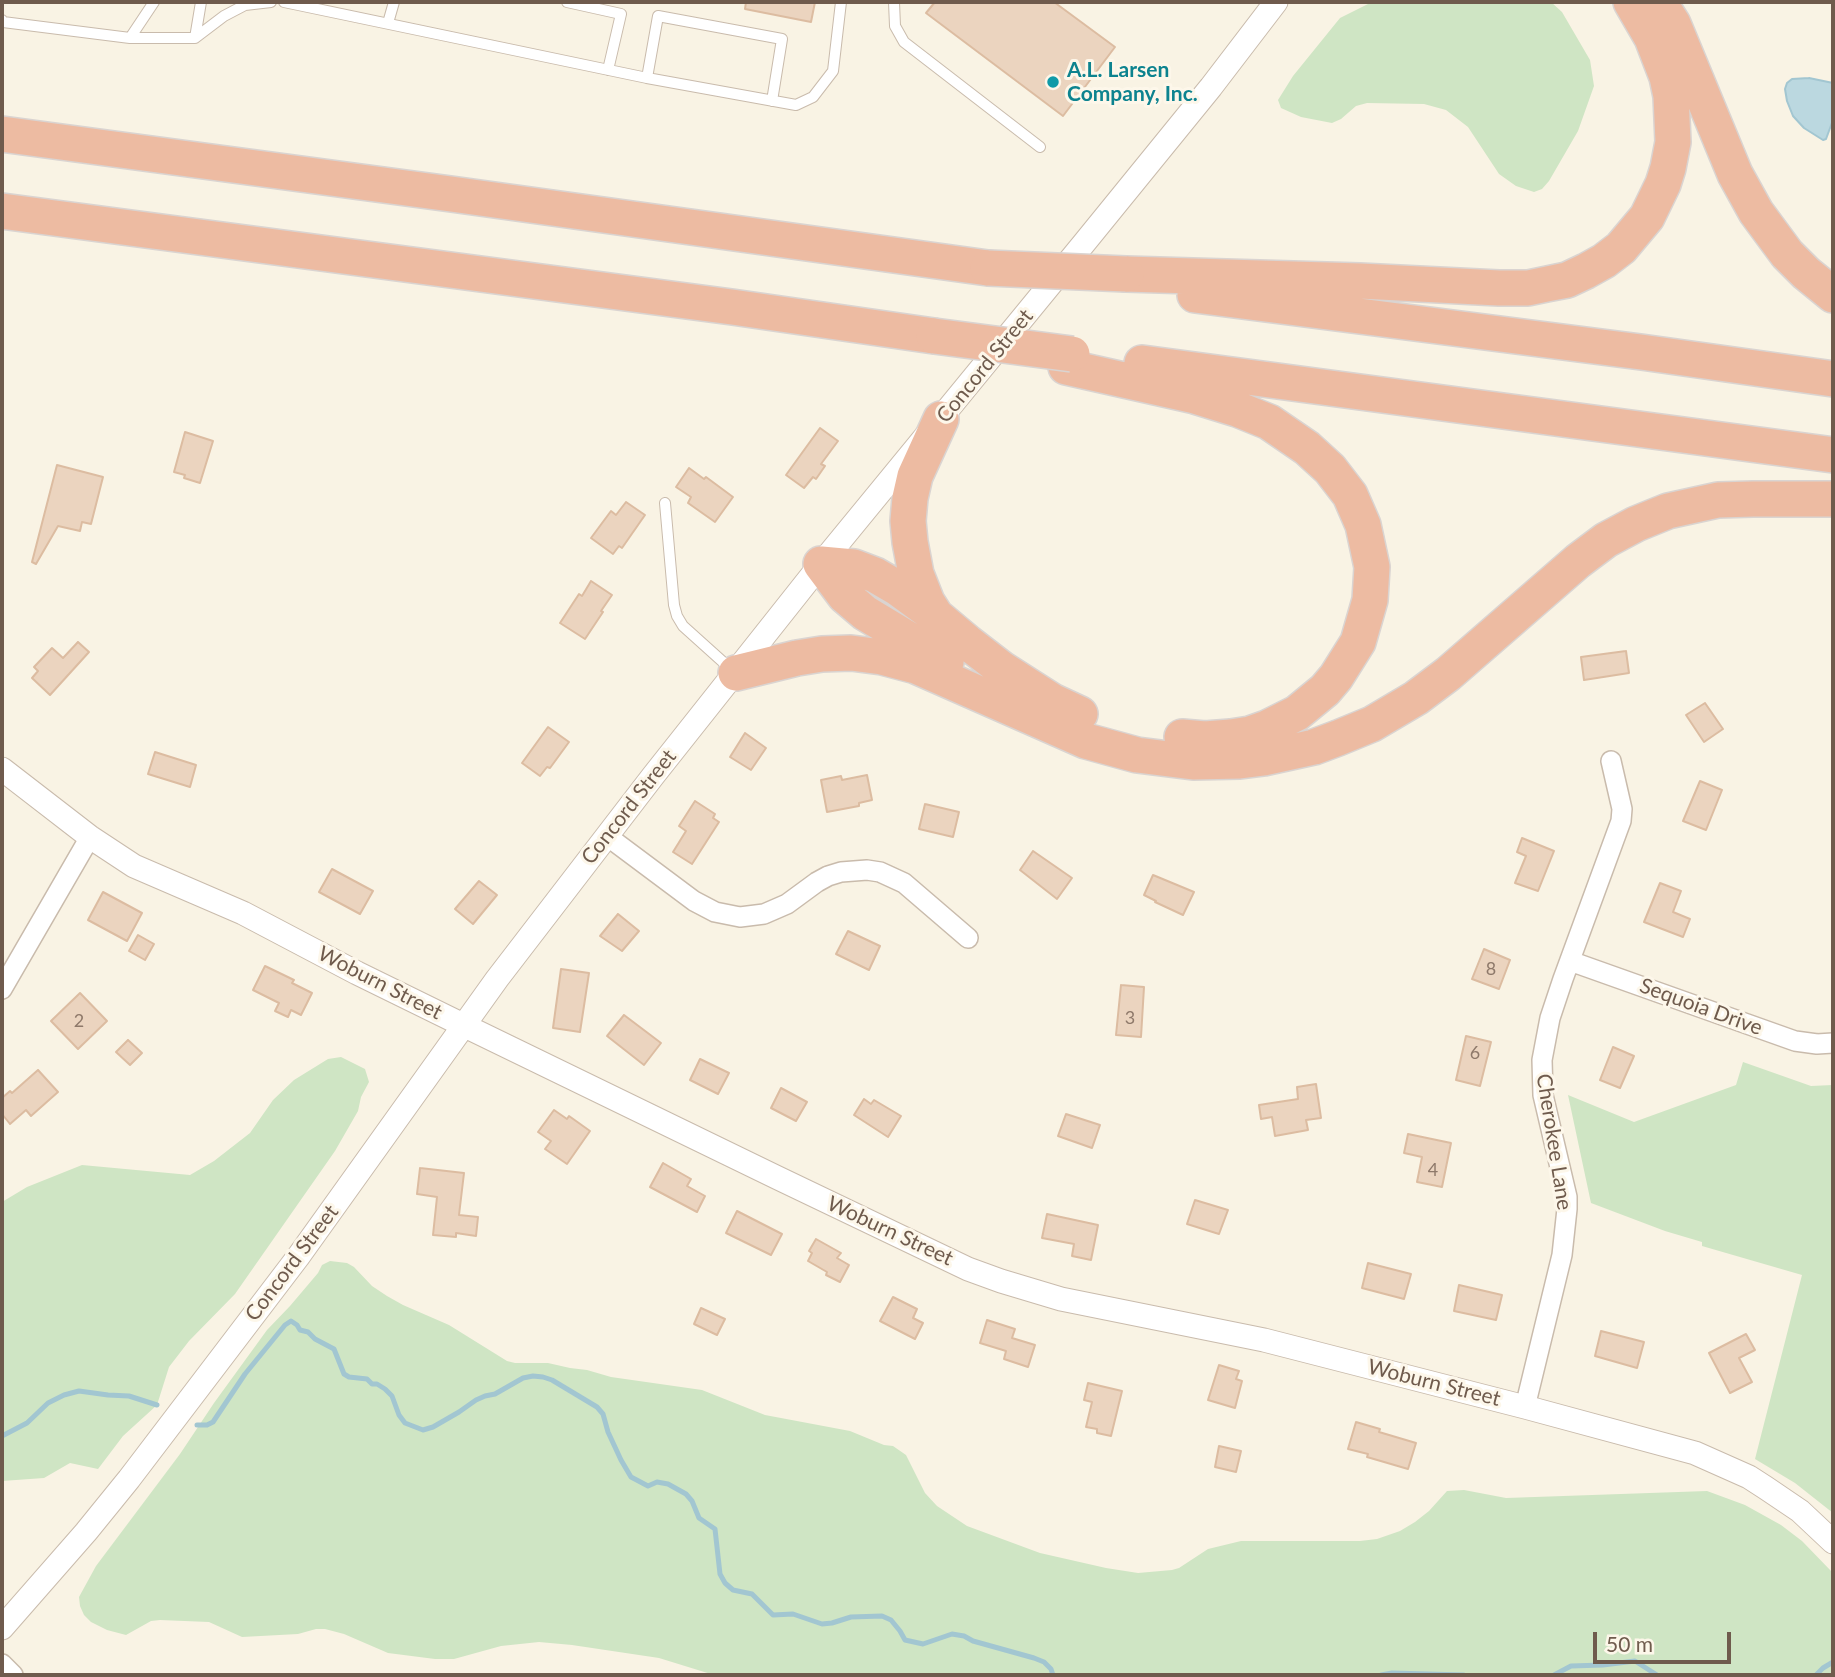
<!DOCTYPE html>
<style>
body{margin:0}
#map{position:relative;width:1835px;height:1677px;overflow:hidden;background:#f9f3e4;font-family:Lato,sans-serif}
canvas{display:block}
.frame{position:absolute;inset:0;border:4px solid #6f5b4d;pointer-events:none}
.scale{position:absolute;left:1593px;top:1632px;width:138px;height:32px;box-sizing:border-box;border:4px solid #6f5b4d;border-top:0;padding-left:9px;font-size:21px;line-height:24px;white-space:nowrap;color:#6f5b4d;-webkit-text-stroke:5px #fdf7ea;paint-order:stroke}
</style>
<div id="map">
<canvas width="1835" height="1677"></canvas>
<div class="frame"></div>
<div class="scale">50 m</div>
</div>
<script>
const c = document.querySelector('canvas').getContext('2d');
c.lineJoin = 'round';
function fill(path, color) { c.fillStyle = color; c.fill(path, 'evenodd'); }
const toPath = rows => new Path2D(rows.map(r => 'M' + r).join(''));
function strokePath(path, color, width, dash) { c.strokeStyle = color; c.lineWidth = width; c.lineCap = dash ? 'butt' : 'round'; c.setLineDash(dash || []); c.stroke(path); }
function label(font, color, halo, rows, align = 'center') {
  c.font = font + ' Lato,sans-serif'; c.lineWidth = 6; c.setLineDash([]); c.textBaseline = 'middle'; c.strokeStyle = halo; c.fillStyle = color; for (const [text, x, y, turn = 0] of rows) {
    c.save(); c.translate(x, y); c.rotate((+turn || 0) * Math.PI / 180); c.textAlign = isNaN(turn) ? turn : align; if (halo) c.strokeText(text, 0, 0); c.fillText(text, 0, 0); c.restore();
  }
}
fill(toPath([
 [1372,2,1551,2,1562,12,1590,60,1594,86,1578,131,1549,181,1542,189,1534,192,1516,186,1499,174,1468,127,1446,110,1424,104,1367,103,1356,106,1341,119,1332,123,1301,117,1281,108,1278,100,1293,76,1340,18],
 [341,1057,365,1069,369,1082,361,1097,358,1111,335,1151,235,1294,189,1341,169,1367,157,1405,123,1436,98,1469,70,1463,44,1478,2,1481,2,1202,27,1187,82,1165,190,1175,214,1161,250,1133,273,1100,294,1080,328,1059],
 [1743,1062,1811,1086,1833,1085,1833,1513,1795,1483,1755,1459,1802,1275,1702,1246,1702,1242,1665,1231,1591,1203,1568,1095,1634,1122,1736,1085],
 [330,1261,347,1263,354,1267,372,1286,387,1296,403,1305,449,1325,507,1361,515,1363,548,1363,570,1368,587,1370,611,1377,702,1390,765,1415,850,1431,884,1445,893,1446,906,1455,925,1493,937,1506,967,1526,1040,1553,1106,1568,1138,1573,1172,1570,1179,1568,1208,1549,1241,1541,1360,1541,1377,1539,1400,1531,1415,1522,1429,1511,1447,1491,1464,1490,1506,1498,1707,1491,1745,1505,1781,1525,1802,1541,1833,1573,1833,1675,714,1675,659,1658,572,1645,539,1642,501,1646,454,1659,435,1659,388,1653,344,1634,325,1629,316,1629,298,1634,242,1637,209,1622,160,1620,151,1621,126,1635,107,1630,91,1622,84,1615,80,1606,79,1597,96,1566,180,1454,214,1403,267,1330,290,1306,318,1273,322,1265]
]), '#cfe5c4');
const water = toPath([
 [1809,78,1833,83,1833,120,1826,139,1823,140,1804,128,1793,116,1787,101,1785,89,1787,83,1792,79,1809,78]
]);
fill(water, '#bbd8e0');
strokePath(water, '#a2c6d1', 2);
strokePath(toPath([
 [197,1425,207,1425,213,1422,245,1374,285,1325,291,1321,297,1325,300,1330,308,1332,315,1339,334,1349,344,1374,349,1377,367,1379,372,1384,377,1384,385,1389,392,1396,399,1415,405,1423,423,1430,433,1427,459,1412,476,1400,485,1396,495,1394,523,1378,533,1376,543,1377,552,1380,597,1407,603,1414,608,1432,621,1460,631,1477,648,1486,657,1482,668,1484,686,1494,692,1501,699,1518,715,1529,720,1574,725,1583,733,1590,752,1594,773,1615,793,1614,822,1624,832,1623,851,1617,882,1616,891,1620,900,1631,905,1640,923,1644,952,1634,964,1636,973,1641,1034,1658,1044,1662,1051,1669,1053,1675],
 [2,1436,27,1423,48,1403,64,1395,79,1391,108,1395,129,1396,157,1405],
 [1381,1675,1392,1673,1464,1675],
 [1554,1675,1571,1666,1603,1665,1635,1661,1657,1675],
 [1816,1675,1823,1668,1833,1662]
]), '#a2c6d1', 5);
const building = toPath([
 [746,2,815,2,811,22,745,9,746,2],
 [935,2,1054,2,1115,47,1063,116,926,13,935,2],
 [820,428,838,441,821,464,825,466,816,479,813,477,804,488,786,475,820,428],
 [185,432,213,441,200,483,184,478,185,475,174,472,185,432],
 [57,465,103,477,91,524,82,522,80,531,58,526,36,564,32,562,57,465],
 [689,468,704,479,706,477,733,497,715,522,688,503,691,497,676,487,689,468],
 [626,502,645,515,622,548,619,546,613,554,591,538,611,511,616,515,626,502],
 [591,581,612,595,601,611,603,612,585,639,560,623,579,594,582,596,591,581],
 [78,642,89,652,50,695,32,678,38,671,34,667,52,648,63,658,78,642],
 [1626,651,1629,673,1584,680,1581,657,1626,651],
 [1705,703,1723,729,1704,742,1686,715,1705,703],
 [548,727,569,742,550,768,547,767,540,776,522,763,548,727],
 [745,733,766,748,751,770,730,757,745,733],
 [155,752,196,765,190,787,148,774,155,752],
 [867,775,872,800,859,803,859,806,827,812,821,780,841,776,842,780,867,775],
 [1700,781,1722,790,1706,830,1683,821,1700,781],
 [695,801,715,814,713,818,719,822,692,864,673,852,686,831,679,826,695,801],
 [925,804,959,812,953,837,919,829,925,804],
 [1522,838,1554,851,1538,891,1515,883,1526,856,1517,852,1522,838],
 [1033,851,1072,878,1057,899,1020,870,1033,851],
 [332,869,373,891,360,914,319,892,332,869],
 [1153,875,1194,892,1183,915,1155,902,1156,901,1144,895,1153,875],
 [479,881,497,895,473,924,455,909,479,881],
 [1660,883,1681,891,1673,912,1690,919,1683,937,1644,922,1660,883],
 [103,892,142,913,127,941,88,920,103,892],
 [618,914,639,931,622,951,600,936,618,914],
 [848,931,880,946,869,970,836,954,848,931],
 [138,935,154,944,145,960,129,951,138,935],
 [1484,949,1510,960,1499,989,1472,979,1484,949],
 [265,966,294,980,292,983,312,993,301,1015,291,1010,288,1017,275,1011,279,1003,253,990,265,966],
 [561,969,589,973,580,1032,553,1028,561,969],
 [1121,985,1144,987,1141,1037,1116,1035,1121,985],
 [80,993,107,1021,78,1049,51,1021,80,993],
 [624,1015,661,1043,644,1065,607,1036,624,1015],
 [1466,1036,1491,1042,1480,1086,1456,1080,1466,1036],
 [128,1040,142,1053,130,1065,116,1052,128,1040],
 [1613,1047,1634,1056,1620,1088,1600,1080,1613,1047],
 [700,1059,729,1073,718,1094,690,1080,700,1059],
 [38,1070,58,1092,31,1116,26,1110,10,1124,2,1114,2,1098,10,1091,12,1093,38,1070],
 [1316,1084,1321,1118,1306,1120,1308,1130,1275,1136,1272,1117,1261,1119,1259,1105,1298,1099,1297,1087,1316,1084],
 [781,1088,807,1102,796,1121,771,1108,781,1088],
 [864,1099,871,1104,874,1100,901,1116,888,1137,854,1115,864,1099],
 [554,1110,567,1119,569,1116,590,1131,567,1164,545,1149,551,1141,538,1132,554,1110],
 [1066,1114,1100,1125,1092,1148,1058,1136,1066,1114],
 [1408,1134,1451,1143,1442,1187,1417,1182,1422,1157,1404,1153,1408,1134],
 [663,1163,691,1179,687,1186,705,1196,697,1212,650,1187,663,1163],
 [420,1168,464,1173,459,1215,478,1217,476,1236,456,1233,456,1237,433,1235,437,1197,417,1194,420,1168],
 [1195,1200,1228,1210,1219,1234,1187,1224,1195,1200],
 [737,1211,782,1234,771,1255,726,1233,737,1211],
 [1047,1214,1098,1225,1091,1260,1072,1256,1074,1244,1042,1238,1047,1214],
 [816,1239,841,1253,837,1258,849,1265,840,1282,826,1275,827,1272,808,1261,812,1253,809,1251,816,1239],
 [1368,1263,1411,1274,1404,1299,1362,1288,1368,1263],
 [1459,1285,1502,1295,1496,1320,1454,1311,1459,1285],
 [893,1297,917,1309,913,1318,923,1323,915,1339,880,1321,893,1297],
 [701,1308,725,1319,717,1335,694,1324,701,1308],
 [987,1320,1015,1329,1012,1338,1035,1345,1028,1367,1004,1359,1006,1351,980,1343,987,1320],
 [1601,1331,1644,1342,1637,1368,1595,1356,1601,1331],
 [1746,1334,1755,1350,1739,1358,1752,1382,1730,1393,1709,1353,1746,1334],
 [1219,1365,1239,1371,1236,1379,1242,1381,1235,1408,1208,1400,1219,1365],
 [1088,1383,1122,1391,1111,1436,1097,1433,1097,1429,1086,1427,1092,1402,1084,1400,1088,1383],
 [1356,1422,1380,1429,1379,1432,1416,1443,1408,1469,1367,1457,1368,1454,1348,1449,1356,1422],
 [1219,1446,1241,1451,1236,1472,1215,1467,1219,1446]
]);
fill(building, '#ebd4bf');
strokePath(building, '#dcbca1', 2);
const service = toPath([
 [284,2,647,78,796,105,813,97,833,71,841,2],
 [567,2,621,14,608,70],
 [894,2,895,26,904,42,1040,147],
 [2,20,3,22,130,38,195,38,224,16,245,5,271,2],
 [388,23,394,2],
 [130,38,154,2],
 [195,38,201,2],
 [647,78,658,16,782,39,772,101],
 [665,503,674,605,677,616,683,626,733,671]
]);
const minor = toPath([
 [607,836,694,901,715,912,740,917,764,914,787,904,817,882,828,876,841,872,867,870,880,872,904,883,968,938],
 [1570,961,1795,1041,1817,1044,1833,1043],
 [2,989,90,837],
 [1525,1407,1562,1255,1567,1209,1567,1197,1543,1095,1542,1060,1550,1018,1563,979,1621,821,1622,809,1611,761],
 [2,1664,13,1675]
]);
const tertiary = toPath([
 [2,769,90,837,134,866,243,913,357,973,463,1025,778,1178,968,1269,1001,1281,1061,1299,1264,1340,1525,1407,1695,1453,1749,1477,1766,1488,1800,1511,1833,1542],
 [2,1628,86,1532,129,1479,298,1257,497,979,653,776,821,564,1085,242,1211,87,1276,2]
]);
const motorway = toPath([
 [1659,2,1673,24,1735,174,1756,212,1787,254,1806,273,1833,295],
 [2,134,451,194,988,268],
 [2,211,732,307,934,336],
 [1126,274,1360,281,1499,288,1528,288,1547,284,1567,280,1586,271,1604,261,1621,248,1647,217,1663,184,1668,168,1673,142,1671,96,1667,77,1652,38,1631,2],
 [1195,295,1641,352,1833,379],
 [1142,363,1833,455],
 [1066,367,1195,396,1237,409,1269,422,1307,448,1330,469,1350,495,1363,525,1372,567,1370,600,1358,642,1336,677,1325,690,1297,713,1267,728,1250,734,1231,737,1205,739,1182,737],
 [821,564,854,567,875,575,899,589,936,616,967,642,1002,669,1052,701,1080,714],
 [821,564,845,596,865,613,946,662],
 [934,613,927,602,916,574,910,542,908,521,910,498,915,476,941,419],
 [736,673,797,658,822,654,851,653,882,657,916,666,1086,741,1137,755,1193,762,1240,761,1264,758,1314,747,1338,738,1372,724,1416,698,1448,674,1578,561,1606,540,1636,524,1668,511,1718,500,1753,499,1833,499]
]);
strokePath(service, '#c9bbac', 12);
strokePath(minor, '#c9bbac', 22);
strokePath(tertiary, '#c9bbac', 25);
strokePath(motorway, '#dad4d1', 38);
strokePath(service, '#fff', 10);
strokePath(minor, '#fff', 19);
strokePath(tertiary, '#fff', 23);
strokePath(motorway, '#edbba2', 35);
const motorwayBridge = toPath([
 [988,268,1126,274],
 [934,336,1072,354]
]);
strokePath(motorwayBridge, '#dad4d1', 38, []);
strokePath(motorwayBridge, '#edbba2', 35);
for (const [x, y, r, color] of [
 [1053,82,7,"#0f9aa8"]
]) { const dot = new Path2D(); dot.arc(x, y, r, 0, 2 * Math.PI); c.fillStyle = color; c.fill(dot); strokePath(dot, '#fdf7ea', 2.5); }
label('18px', '#8e796a', null, [
 ["8",1491,969],
 ["3",1130,1018],
 ["2",79,1021],
 ["6",1475,1053],
 ["4",1433,1170]
]);
label('bold 21px', '#0d838f', '#fdf7ea', [
 ["A.L. Larsen",1067,70],
 ["Company, Inc.",1067,94]
], 'left');
label('21px', '#6f5b4d', '#fdf7ea', [
 ["Concord Street",985,366,-51],
 ["Concord Street",629,807,-52],
 ["Woburn Street",380,983,27],
 ["Sequoia Drive",1701,1007,20],
 ["Cherokee Lane",1554,1142,81],
 ["Woburn Street",890,1231,25],
 ["Concord Street",292,1263,-53],
 ["Woburn Street",1434,1383,14]
]);
</script>
